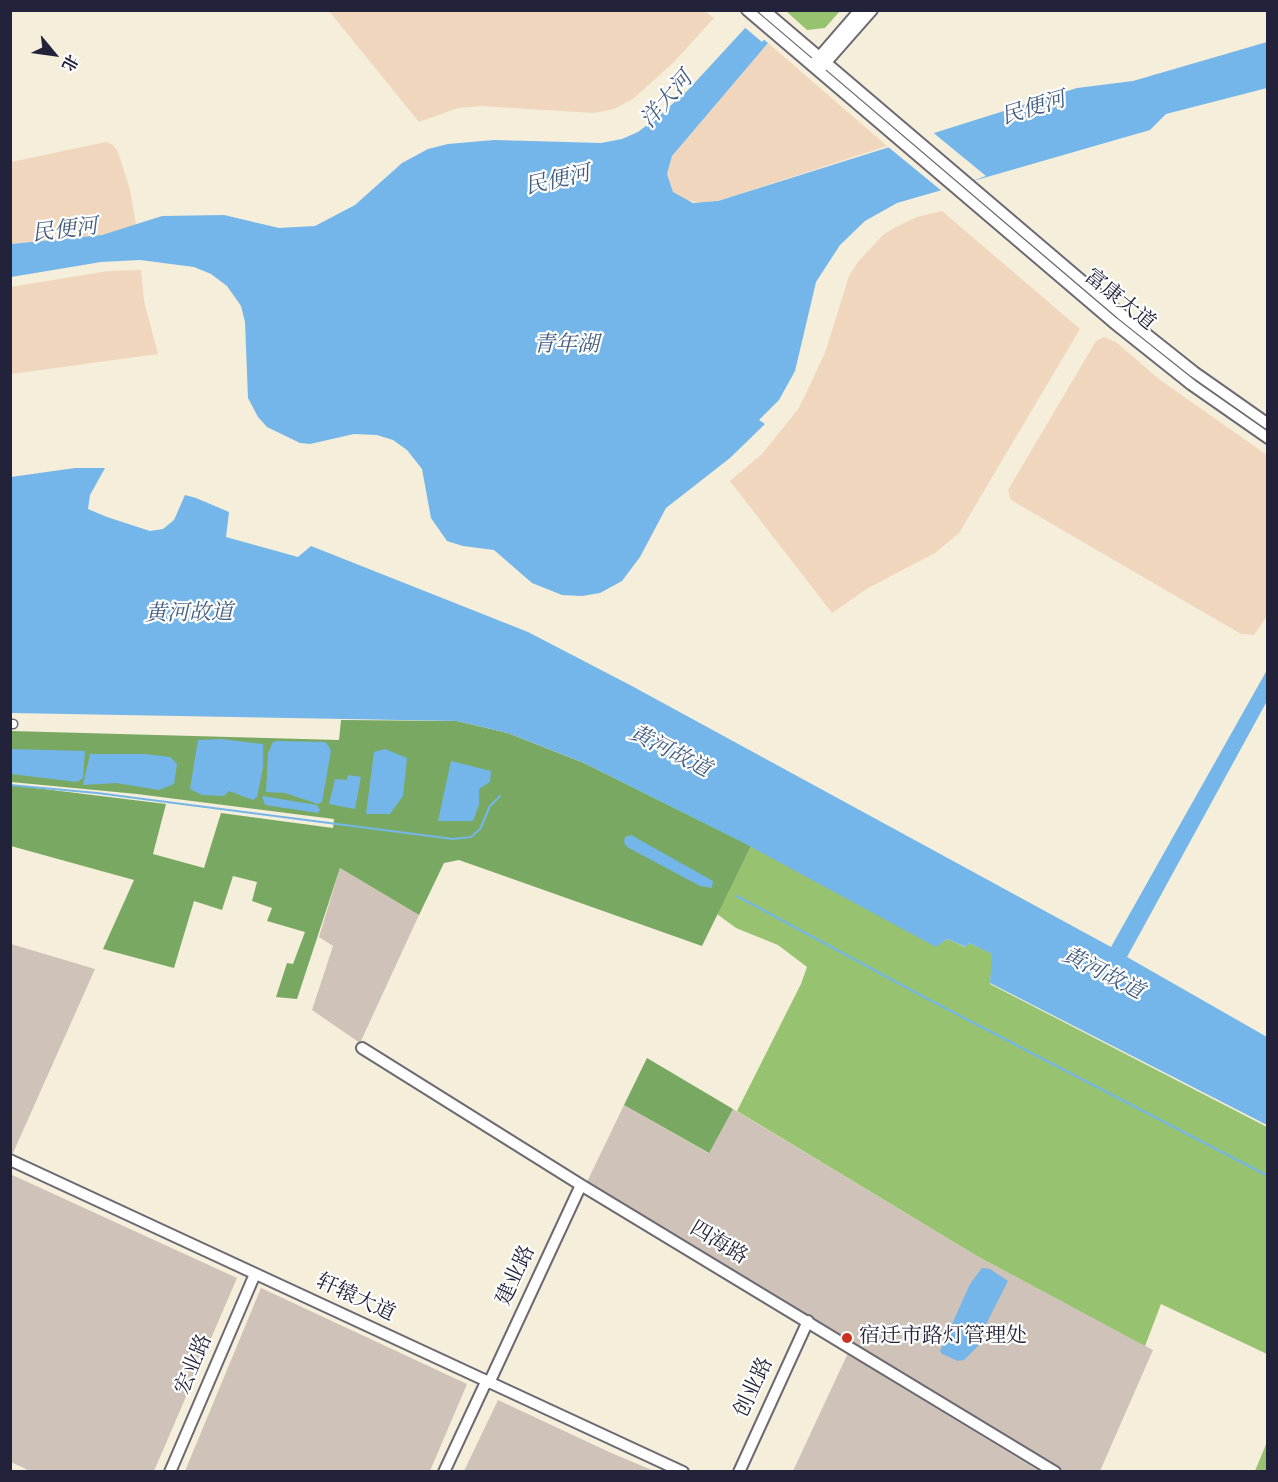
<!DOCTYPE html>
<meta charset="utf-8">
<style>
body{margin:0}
#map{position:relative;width:1278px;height:1482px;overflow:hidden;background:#f4eedb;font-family:"IM FELL DW Pica","Noto Serif SC",serif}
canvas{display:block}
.frame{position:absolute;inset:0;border:12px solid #22223b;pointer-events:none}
.north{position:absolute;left:24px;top:24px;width:60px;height:60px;-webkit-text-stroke:4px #fff;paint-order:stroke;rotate:119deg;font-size:16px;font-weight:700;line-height:24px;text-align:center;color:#22223b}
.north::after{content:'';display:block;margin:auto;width:21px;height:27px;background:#22223b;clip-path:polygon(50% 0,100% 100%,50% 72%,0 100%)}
</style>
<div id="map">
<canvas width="1278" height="1482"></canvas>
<div class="frame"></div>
<div class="north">北</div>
</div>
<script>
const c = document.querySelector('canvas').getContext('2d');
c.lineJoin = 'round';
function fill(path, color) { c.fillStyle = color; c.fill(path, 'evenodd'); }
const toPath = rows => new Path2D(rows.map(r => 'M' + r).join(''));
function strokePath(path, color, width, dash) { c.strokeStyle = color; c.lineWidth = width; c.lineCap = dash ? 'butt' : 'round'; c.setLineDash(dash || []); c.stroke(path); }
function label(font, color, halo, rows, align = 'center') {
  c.font = font + ' "IM FELL DW Pica","Noto Serif SC",serif'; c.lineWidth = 4.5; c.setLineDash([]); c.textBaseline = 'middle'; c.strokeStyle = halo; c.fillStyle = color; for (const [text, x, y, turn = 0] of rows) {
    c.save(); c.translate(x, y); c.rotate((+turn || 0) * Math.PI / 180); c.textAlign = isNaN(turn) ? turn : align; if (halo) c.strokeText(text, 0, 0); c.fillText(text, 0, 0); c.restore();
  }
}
fill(toPath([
 [704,11,714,18,673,63,634,98,614,109,594,113,481,106,458,108,419,122,329,11],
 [768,43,887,146,718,201,705,204,683,199,673,192,667,174,672,156],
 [106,142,113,145,118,152,130,190,136,225,102,235,11,244,11,162],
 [942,211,1080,329,959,533,935,553,868,588,832,613,730,481,762,454,799,408,825,353,849,276,858,262,883,235,896,227,917,217],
 [141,270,144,301,158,354,11,374,11,287,108,271],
 [1104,337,1117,343,1160,380,1267,455,1267,616,1254,635,1241,634,1011,500,1008,490,1096,341]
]), '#f0d6bc');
fill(toPath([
 [340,868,419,915,360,1043,312,1010,333,946,319,937],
 [11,944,95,969,13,1153,10,1152],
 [624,1105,708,1153,733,1109,977,1256,1153,1350,1100,1471,1064,1471,587,1182],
 [10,1174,237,1278,154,1471,30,1471,11,1462],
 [261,1288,467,1384,430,1471,185,1471],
 [848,1353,901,1387,1039,1471,793,1471],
 [498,1400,609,1452,654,1471,464,1471]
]), '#cec2b9');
fill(toPath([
 [786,11,786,10,840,11,825,28,807,30],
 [751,846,936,946,947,939,965,947,969,943,993,954,990,984,1267,1127,1267,1354,1161,1304,1145,1346,977,1256,737,1111,801,984,807,967,778,945,736,928,717,914],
 [1267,1442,1267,1471,1255,1471]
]), '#97c270');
fill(toPath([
 [341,720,457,721,508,733,584,763,751,846,702,946,459,860,444,863,419,915,340,868,297,999,276,997,287,963,293,964,305,932,267,921,272,908,252,901,257,882,233,876,222,910,194,901,174,968,103,949,134,880,11,846,11,785,166,804,153,854,204,868,221,813,333,828,334,819,137,794,11,782,11,731,339,740],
 [647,1058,733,1109,709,1153,624,1105]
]), '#79a862');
fill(toPath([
 [747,26,768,43,672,156,667,174,673,192,693,203,718,201,1077,88,1133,81,1267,42,1267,88,1166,114,1150,130,897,203,865,221,840,245,816,282,795,371,779,400,759,420,765,424,730,458,666,508,640,557,622,581,600,593,582,596,562,595,532,583,494,550,463,546,447,541,431,518,422,469,407,450,393,440,377,435,354,434,310,444,300,443,267,427,258,417,248,398,245,322,241,306,227,286,211,274,194,267,140,260,101,262,11,277,11,244,102,235,162,216,224,215,279,228,315,226,355,205,402,163,428,149,448,144,494,140,601,143,622,139,638,132,660,115,688,90],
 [75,468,105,468,90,495,88,509,107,517,150,531,163,529,174,520,185,495,196,498,229,512,226,537,298,557,311,546,528,632,630,685,1111,947,1267,670,1267,701,1127,957,1267,1037,1267,1125,990,983,992,954,969,943,966,947,947,939,936,947,740,841,584,763,508,733,457,721,11,713,11,477],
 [221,739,263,744,263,768,257,797,253,800,229,791,224,796,202,795,190,789,198,740],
 [277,741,325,742,328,745,331,751,322,802,318,804,285,793,266,792,268,753,273,742],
 [10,749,85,751,83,778,77,782,11,774],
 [385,749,407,758,403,796,390,814,366,814,374,752],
 [90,754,145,754,170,757,177,764,174,784,159,790,116,783,83,785],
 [451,761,491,771,490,782,479,789,479,805,473,821,438,821],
 [348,775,361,777,355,809,329,804,335,779,347,780],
 [262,796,317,805,320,810,318,813,265,805],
 [631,835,713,881,712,888,700,886,627,847,624,842,625,837],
 [982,1268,990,1269,1008,1281,979,1338,978,1346,964,1360,958,1361,942,1354,940,1351,970,1284]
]), '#74b6e9');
fill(toPath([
 [745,24,749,24,766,37,762,42,743,26],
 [930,130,986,176,943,192,887,146]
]), '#f4eedb');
strokePath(toPath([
 [10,785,97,793,453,839,471,837,480,829,490,806,500,796],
 [737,896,924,997,1268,1176]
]), '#74b6e9', 2);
const minor = toPath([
 [10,724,13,724]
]);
const tertiary = toPath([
 [747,10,1113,322,1192,385,1268,438],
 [764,10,1121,314,1194,372,1268,424],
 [815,62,860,10],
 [821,68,872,10],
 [362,1048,581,1185,1055,1472],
 [10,1160,683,1472],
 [489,1383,581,1185],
 [170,1472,255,1274],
 [444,1472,486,1382],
 [739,1472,808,1321]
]);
strokePath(minor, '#6c6973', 11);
strokePath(tertiary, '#6c6973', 14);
strokePath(minor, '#fff', 8);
strokePath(tertiary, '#fff', 10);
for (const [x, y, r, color] of [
 [847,1338,6,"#c8321e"]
]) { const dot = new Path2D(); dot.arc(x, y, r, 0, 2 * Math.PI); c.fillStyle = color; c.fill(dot); strokePath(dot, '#fff', 2); }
label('21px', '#22223b', '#fff', [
 ["富康大道",1119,301,39],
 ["四海路",718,1244,31],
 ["建业路",517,1276,-65],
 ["轩辕大道",355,1299,25],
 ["宏业路",195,1365,-67],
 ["创业路",755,1388,-65]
]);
label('21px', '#22223b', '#fff', [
 ["宿迁市路灯管理处",859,1338]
], 'left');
label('italic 22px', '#435d81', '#fff', [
 ["洋大河",668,101,-49],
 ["民便河",1034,110,-17],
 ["民便河",558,182,-13],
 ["民便河",65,232,-7],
 ["青年湖",566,346],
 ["黄河故道",189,615,-1],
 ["黄河故道",669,753,27],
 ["黄河故道",1102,975,27]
]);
</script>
